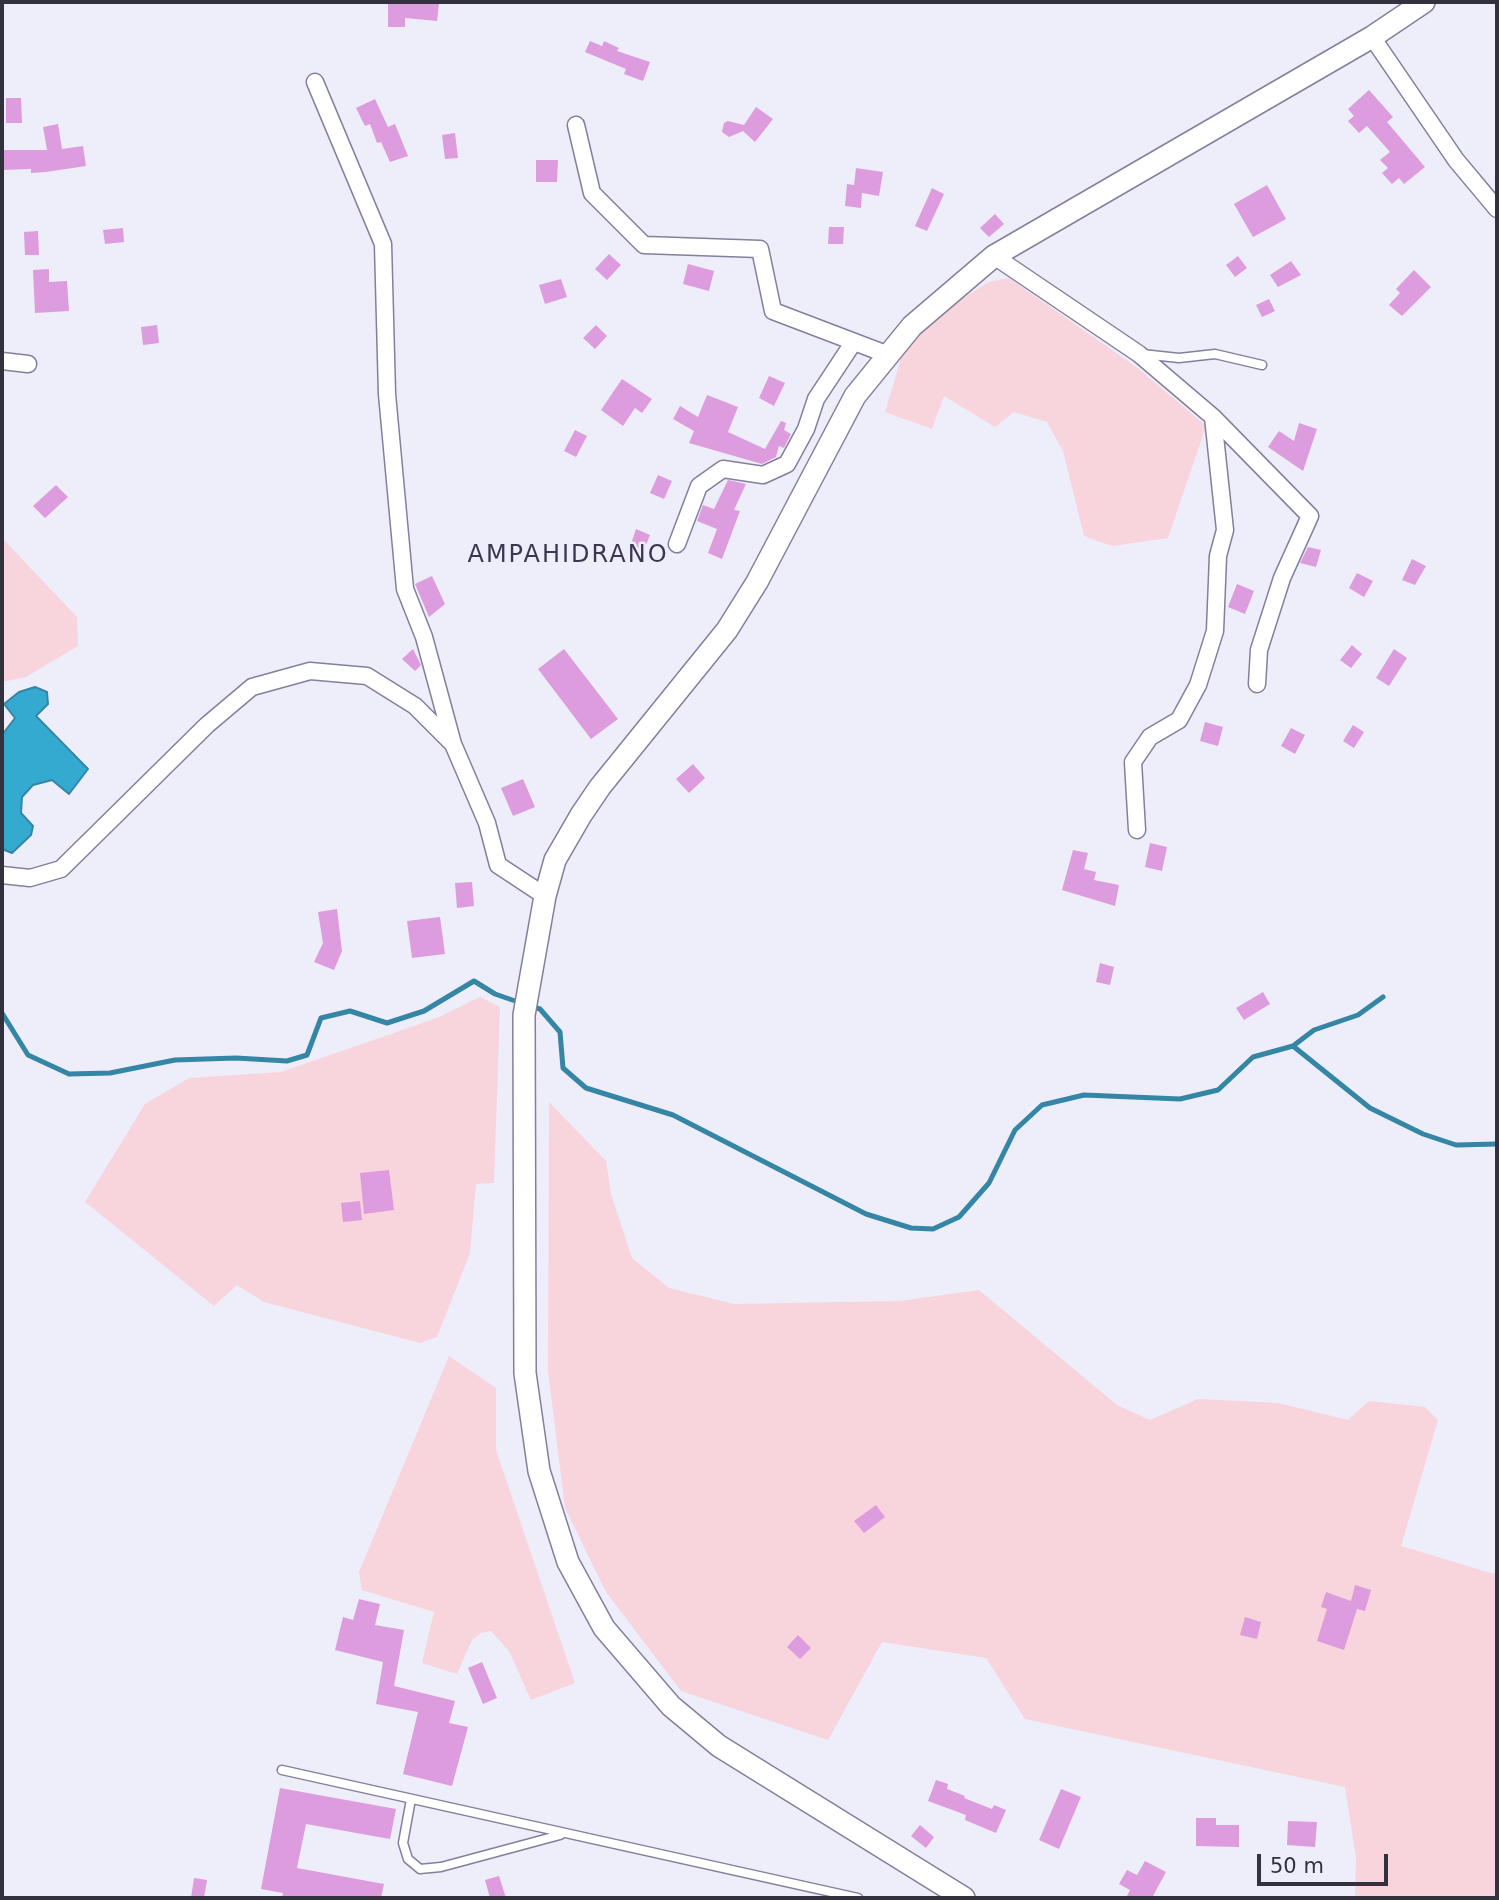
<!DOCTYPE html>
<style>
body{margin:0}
#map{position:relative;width:1499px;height:1900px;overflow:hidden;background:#eeedfa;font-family:"DejaVu Sans",sans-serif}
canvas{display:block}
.frame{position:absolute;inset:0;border:4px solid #33313d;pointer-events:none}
.scale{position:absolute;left:1257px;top:1854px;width:131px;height:32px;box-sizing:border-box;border:4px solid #33313d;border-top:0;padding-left:9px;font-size:21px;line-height:24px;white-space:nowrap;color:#33313d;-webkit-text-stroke:5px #eeedfa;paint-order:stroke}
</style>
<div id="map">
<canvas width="1499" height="1900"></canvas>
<div class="frame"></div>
<div class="scale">50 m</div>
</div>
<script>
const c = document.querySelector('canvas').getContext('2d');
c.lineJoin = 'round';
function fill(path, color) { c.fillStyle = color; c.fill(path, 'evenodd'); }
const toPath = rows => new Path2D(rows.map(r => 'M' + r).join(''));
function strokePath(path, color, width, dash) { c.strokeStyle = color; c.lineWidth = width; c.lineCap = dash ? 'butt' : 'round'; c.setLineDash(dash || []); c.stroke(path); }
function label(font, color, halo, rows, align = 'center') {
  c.font = font + ' "DejaVu Sans",sans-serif'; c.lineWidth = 5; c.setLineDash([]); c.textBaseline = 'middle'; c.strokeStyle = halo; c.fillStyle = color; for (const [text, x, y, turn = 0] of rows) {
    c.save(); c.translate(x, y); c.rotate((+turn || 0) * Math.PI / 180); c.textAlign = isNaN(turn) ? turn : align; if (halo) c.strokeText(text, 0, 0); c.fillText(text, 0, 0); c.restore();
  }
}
fill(toPath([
 [1009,278,1139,369,1206,426,1168,538,1112,546,1084,536,1063,451,1047,422,1014,412,995,427,944,396,932,429,885,412,902,355,926,321,989,282],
 [2,538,77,617,78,646,26,677,2,682],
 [480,997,500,1007,494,1183,476,1184,470,1253,437,1337,420,1343,264,1302,237,1285,214,1306,85,1202,145,1104,189,1078,281,1072,437,1018],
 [549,1102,606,1161,611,1194,632,1258,669,1288,734,1304,900,1301,979,1290,1117,1405,1150,1420,1198,1399,1278,1403,1348,1420,1369,1401,1425,1407,1438,1420,1401,1546,1494,1574,1497,1567,1497,1898,1355,1898,1356,1858,1345,1787,1025,1719,986,1658,882,1642,828,1740,681,1691,606,1592,565,1508,548,1371],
 [449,1356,496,1388,496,1450,575,1683,531,1700,509,1651,491,1631,481,1633,472,1640,457,1674,422,1663,434,1612,362,1590,359,1572]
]), '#f8d4dd');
const water = toPath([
 [35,687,47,692,48,704,36,716,88,769,69,794,52,780,33,785,22,797,21,813,33,826,31,835,12,853,2,849,2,735,15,718,4,704,19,692,35,687]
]);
fill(water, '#34aad0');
strokePath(water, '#3486a4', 2);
strokePath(toPath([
 [530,1006,540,1009,560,1032,563,1068,586,1088,673,1115,866,1214,911,1228,933,1229,959,1217,989,1183,1015,1130,1042,1105,1084,1095,1180,1099,1218,1090,1253,1057,1293,1046,1314,1030,1358,1015,1383,997],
 [2,1013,28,1055,69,1074,110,1073,175,1060,236,1058,287,1061,307,1055,321,1018,350,1011,387,1023,424,1011,474,981,495,994,521,1003],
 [1293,1046,1370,1108,1423,1134,1456,1145,1497,1144]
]), '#3486a4', 5);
fill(toPath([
 [388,2,439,3,437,21,405,18,405,27,388,27],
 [590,41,602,46,604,41,619,48,617,51,650,62,643,81,624,74,626,69,585,52],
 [1369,90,1393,117,1387,122,1425,167,1404,184,1399,178,1392,184,1382,173,1388,168,1380,160,1390,152,1367,126,1359,133,1348,121,1354,116,1348,109],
 [6,98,21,98,22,123,6,123],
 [375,99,388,127,395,124,408,156,390,162,381,142,377,143,370,124,365,126,356,108],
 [756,107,773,119,755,142,743,131,729,137,722,132,724,123,728,121,744,125],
 [58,124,62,149,83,146,86,166,46,172,31,173,31,169,2,170,2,150,47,150,43,127],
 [455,133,458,158,445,159,442,135],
 [536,160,558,160,557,182,536,182],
 [856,168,883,172,879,196,862,193,861,208,845,206,847,184,854,185],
 [1267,185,1286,219,1253,237,1234,204],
 [932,188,944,194,927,231,915,226],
 [995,214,1004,224,989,237,980,228],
 [829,227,844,227,843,244,828,244],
 [123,228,124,242,105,244,103,230],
 [38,231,39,255,25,255,24,232],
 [609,254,621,265,607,280,595,269],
 [1238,256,1247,268,1235,277,1226,265],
 [1291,261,1301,275,1278,287,1270,275],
 [688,264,714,271,709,291,683,284],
 [49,269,49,282,67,281,69,311,35,313,33,270],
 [1414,270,1431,287,1402,316,1389,305,1400,293,1396,289],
 [561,279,567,297,545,304,539,285],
 [1269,299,1275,311,1262,317,1256,305],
 [157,325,159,343,143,345,141,327],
 [596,325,607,336,595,349,583,338],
 [769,376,785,383,774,406,759,398],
 [622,379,652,399,642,413,635,408,623,426,601,410],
 [707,395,738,407,728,432,765,449,781,421,786,423,784,430,791,434,784,448,779,446,776,457,762,464,689,443,694,431,673,419,680,406,698,417],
 [1299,423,1317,429,1303,471,1268,447,1279,431,1294,441],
 [575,430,587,436,576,457,564,451],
 [658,475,672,481,664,499,650,493],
 [728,480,746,484,734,510,740,511,722,559,708,553,717,529,697,521,703,505,714,509],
 [56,485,68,497,45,518,33,506],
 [636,529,650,535,644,550,631,544],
 [1308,547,1321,550,1316,567,1300,563],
 [1412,559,1426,566,1415,585,1402,580],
 [1357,573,1373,581,1364,597,1349,588],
 [432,576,445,604,429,617,415,584],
 [1237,584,1254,591,1245,614,1228,607],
 [1352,645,1362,654,1351,668,1340,660],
 [413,649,421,665,415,671,402,659],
 [564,649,618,719,591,739,538,669],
 [1394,649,1407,658,1389,686,1376,678],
 [1205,722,1223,727,1218,746,1200,741],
 [1353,725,1364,732,1354,748,1343,741],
 [1291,728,1305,735,1295,754,1281,746],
 [693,764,705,778,689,793,676,779],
 [523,779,535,807,513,816,501,788],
 [1150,843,1167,847,1162,871,1145,867],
 [1073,850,1088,853,1084,869,1096,872,1094,880,1119,885,1115,906,1062,890],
 [472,882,474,906,457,908,455,883],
 [337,909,342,951,334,970,314,962,323,943,318,912],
 [440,917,445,954,412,958,407,921],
 [1100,963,1114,967,1110,985,1096,982],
 [1263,992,1270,1004,1244,1020,1236,1008],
 [389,1170,394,1210,364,1214,360,1173],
 [360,1201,362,1220,343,1222,341,1203],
 [876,1505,885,1517,864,1533,854,1521],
 [1355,1585,1371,1590,1365,1611,1357,1609,1344,1650,1317,1641,1327,1609,1321,1607,1326,1592,1351,1601],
 [359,1599,380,1604,375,1625,404,1630,394,1686,455,1701,449,1723,468,1727,452,1786,403,1774,418,1712,376,1704,383,1662,335,1650,343,1617,353,1620],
 [1245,1617,1261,1622,1257,1639,1240,1635],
 [798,1635,811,1648,800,1659,787,1647],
 [482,1662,497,1698,483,1704,468,1668],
 [936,1780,948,1784,947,1789,965,1796,964,1798,992,1809,994,1805,1006,1810,996,1833,965,1820,966,1815,928,1801],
 [280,1788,396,1809,390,1839,306,1824,297,1868,384,1884,381,1898,282,1898,283,1893,261,1889],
 [1061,1789,1081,1797,1059,1849,1039,1840],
 [1196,1818,1216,1818,1216,1825,1239,1825,1239,1847,1196,1846],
 [1288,1821,1317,1822,1315,1847,1287,1845],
 [920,1825,934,1837,926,1848,911,1836],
 [1145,1861,1166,1872,1152,1898,1126,1898,1130,1890,1119,1884,1127,1870,1137,1875],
 [499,1876,506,1898,490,1898,485,1880],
 [194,1878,207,1880,204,1898,191,1898]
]), '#dd9cdd');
const service = toPath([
 [1142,354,1179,358,1215,354,1262,365],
 [282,1770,858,1898],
 [411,1799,403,1843,408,1859,420,1869,441,1867,560,1835]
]);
const minor = toPath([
 [1372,37,1456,160,1497,209],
 [315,82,383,244,387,394,405,589,424,637,453,744],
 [576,125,592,193,644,245,760,249,773,311,886,354],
 [994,256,1139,354,1213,417,1310,516,1282,578,1259,650,1257,684],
 [2,361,28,364],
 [677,544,699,486,723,469,763,475,787,464,806,429,816,399,853,343],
 [1137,830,1133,762,1150,737,1179,720,1198,685,1215,631,1218,556,1225,530,1213,417],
 [2,875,30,878,61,869,207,725,252,687,310,671,367,676,415,706,453,744,487,823,498,865,545,896]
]);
const tertiary = toPath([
 [964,1898,719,1746,671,1706,604,1628,568,1562,539,1471,525,1373,524,1015,545,896,555,860,581,815,600,787,727,630,757,582,855,396,912,326,994,256,1372,37,1424,2]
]);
strokePath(service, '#837f9c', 11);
strokePath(minor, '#837f9c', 19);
strokePath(tertiary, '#837f9c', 24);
strokePath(service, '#fff', 8);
strokePath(minor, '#fff', 16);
strokePath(tertiary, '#fff', 21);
c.letterSpacing = '2px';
label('24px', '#3c3750', '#eeedfa', [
 ["AMPAHIDRANO",568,556]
]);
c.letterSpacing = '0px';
</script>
